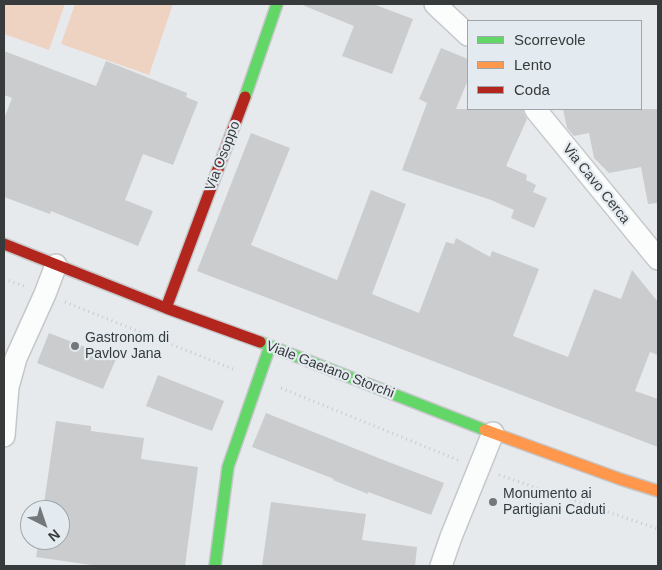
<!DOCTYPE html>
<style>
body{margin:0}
#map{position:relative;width:662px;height:570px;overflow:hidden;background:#e7eaed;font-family:Arial,sans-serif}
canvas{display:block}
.frame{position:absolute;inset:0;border:5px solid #383b3c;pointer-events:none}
.legend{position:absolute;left:467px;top:20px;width:175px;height:90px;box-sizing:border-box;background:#e4ebf0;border:1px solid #9fa5a8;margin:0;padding:6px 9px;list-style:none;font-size:15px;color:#383b3c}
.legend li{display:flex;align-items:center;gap:10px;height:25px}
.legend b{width:25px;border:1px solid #9fa5a8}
.north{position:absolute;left:20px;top:500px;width:50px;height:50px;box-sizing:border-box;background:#e4ebf0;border:1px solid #9fa5a8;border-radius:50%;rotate:139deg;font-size:14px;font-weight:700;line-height:20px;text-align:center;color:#383b3c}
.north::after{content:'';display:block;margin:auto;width:18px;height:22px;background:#75787a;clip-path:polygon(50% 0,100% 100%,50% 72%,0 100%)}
</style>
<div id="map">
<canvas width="662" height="570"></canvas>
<div class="frame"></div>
<ul class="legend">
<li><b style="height:6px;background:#63d668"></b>Scorrevole</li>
<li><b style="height:6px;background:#ff974d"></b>Lento</li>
<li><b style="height:6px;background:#b3261e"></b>Coda</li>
</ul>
<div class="north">N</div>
</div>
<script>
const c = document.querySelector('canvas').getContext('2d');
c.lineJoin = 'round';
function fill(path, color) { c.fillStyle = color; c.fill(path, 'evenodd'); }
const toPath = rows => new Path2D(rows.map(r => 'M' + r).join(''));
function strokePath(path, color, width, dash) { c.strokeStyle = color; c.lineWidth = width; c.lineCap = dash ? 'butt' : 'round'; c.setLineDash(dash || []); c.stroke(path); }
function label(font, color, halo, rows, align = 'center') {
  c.font = font + ' Arial,sans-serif'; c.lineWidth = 4.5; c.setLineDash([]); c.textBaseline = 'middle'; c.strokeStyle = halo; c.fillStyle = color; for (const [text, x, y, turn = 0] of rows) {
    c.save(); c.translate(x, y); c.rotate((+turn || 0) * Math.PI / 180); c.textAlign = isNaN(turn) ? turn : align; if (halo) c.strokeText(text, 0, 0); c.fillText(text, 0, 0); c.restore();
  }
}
fill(toPath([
 [4,4,65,4,49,50,4,34],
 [75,4,173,4,149,75,61,44]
]), '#eed3c3');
fill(toPath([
 [300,4,373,4,413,19,392,74,342,56,354,26],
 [441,48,468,59,468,80,456,109,523,109,523,112,527,119,506,166,527,175,526,180,536,185,533,192,547,198,534,228,511,218,514,210,491,200,402,170,427,103,419,99],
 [4,51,96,86,106,61,187,93,186,97,198,102,173,165,143,154,125,200,153,211,138,246,51,211,50,214,4,197,4,119,12,98,4,95],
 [563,109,658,109,658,203,648,204,641,167,609,173,594,158,589,133,574,136,567,128],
 [251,133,290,148,251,245,337,280,371,190,406,204,372,294,419,313,446,242,454,244,456,238,490,257,492,251,539,269,513,336,568,357,594,289,621,299,632,270,658,302,658,355,650,352,635,391,658,399,658,447,197,271],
 [49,333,116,359,103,389,37,363],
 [158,375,224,401,212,431,146,406],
 [266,413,386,461,444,483,431,515,368,492,368,494,333,480,334,479,252,447],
 [56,421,91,426,91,431,144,438,141,459,198,467,185,566,98,566,36,557,39,540,60,540,60,510,43,510],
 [271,502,366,514,362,540,417,547,415,566,262,566]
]), '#caccce');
const street = toPath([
 [435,4,468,35],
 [535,109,658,259],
 [4,436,8,387,16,358,45,294,56,265],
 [441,566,451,537,493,433]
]);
const fast = toPath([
 [245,97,277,4],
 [260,342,485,430],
 [215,566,228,467,270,346]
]);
const slow = toPath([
 [485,430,620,479,658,491]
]);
const jam = toPath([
 [4,244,166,308,260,342],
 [166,308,245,97]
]);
strokePath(street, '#c5c7c9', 24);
strokePath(fast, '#c5c7c9', 14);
strokePath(slow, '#c5c7c9', 14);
strokePath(jam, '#c5c7c9', 14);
strokePath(toPath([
 [4,279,24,286],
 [65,302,233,369],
 [281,388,458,460],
 [499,475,658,529]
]), '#c7c9cb', 3, [1, 4]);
strokePath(street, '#fbfcfc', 21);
strokePath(fast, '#63d668', 11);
strokePath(slow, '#ff974d', 11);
strokePath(jam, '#b3261e', 11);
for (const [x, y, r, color] of [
 [75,346,5,"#75787a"],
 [493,502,5,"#75787a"]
]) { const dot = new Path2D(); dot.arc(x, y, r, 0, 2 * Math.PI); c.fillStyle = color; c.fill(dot); strokePath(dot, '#e4ebf0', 2); }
label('14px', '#383b3c', '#e4ebf0', [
 ["Via Osoppo",223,156,-69],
 ["Via Cavo Cerca",596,184,51],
 ["Viale Gaetano Storchi",330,370,21]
]);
label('14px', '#383b3c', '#e4ebf0', [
 ["Gastronom di",85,338],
 ["Pavlov Jana",85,354],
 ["Monumento ai",503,494],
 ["Partigiani Caduti",503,510]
], 'left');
</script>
